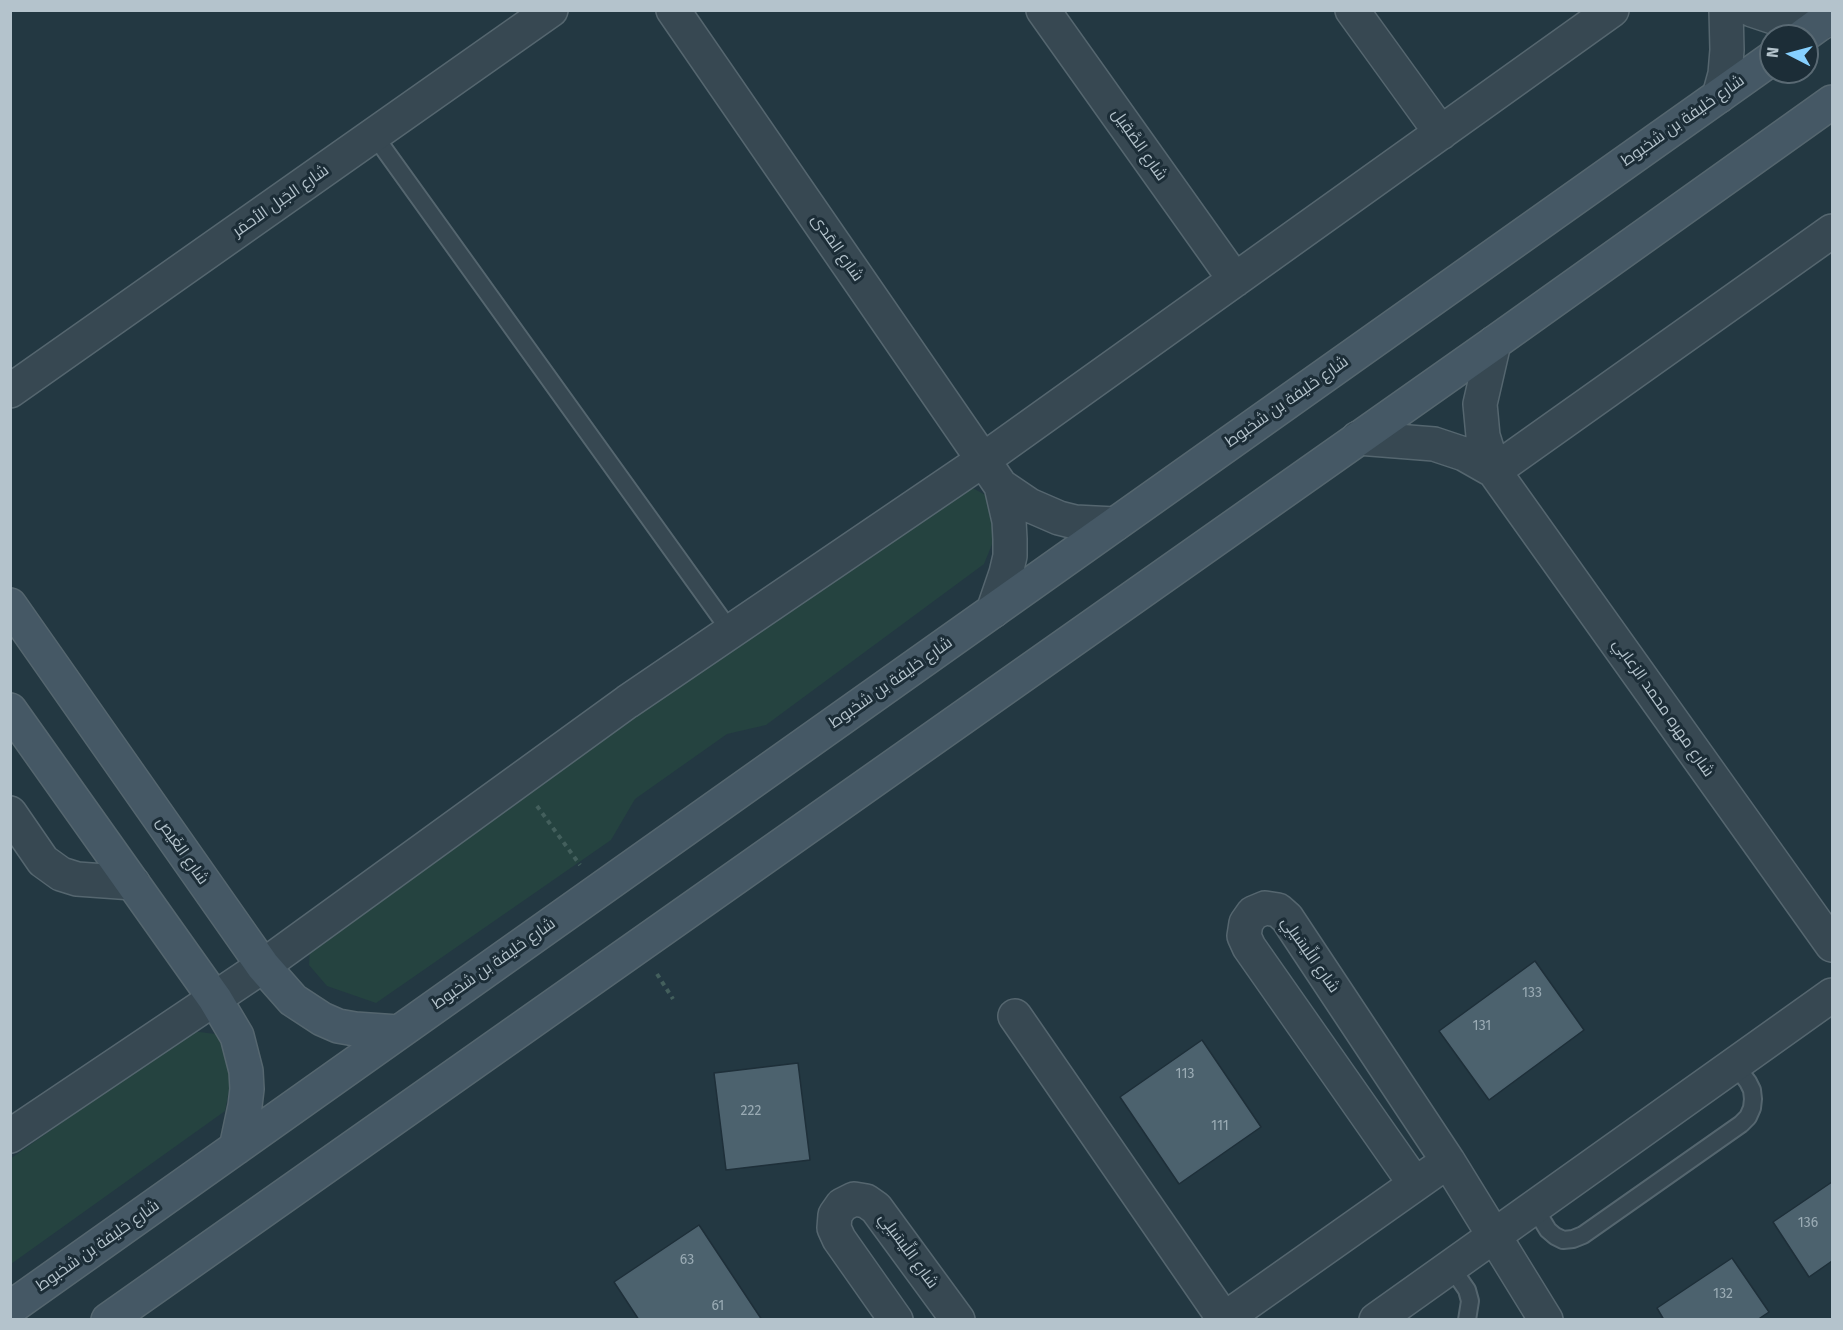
<!DOCTYPE html>
<meta charset="utf-8">
<style>
body{margin:0}
#map{position:relative;width:1843px;height:1330px;overflow:hidden;background:#233842;font-family:"Fira Sans",sans-serif}
canvas{display:block}
.frame{position:absolute;inset:0;border:12px solid #b4c3cc;pointer-events:none}
.north{position:absolute;left:1759px;top:24px;width:60px;height:60px;box-sizing:border-box;background:#1c2d37;border:2px solid #596973;border-radius:50%;rotate:276deg;font-size:16px;font-weight:700;line-height:24px;text-align:center;color:#b4c3cc}
.north::after{content:'';display:block;margin:auto;width:21px;height:27px;background:#86d0ff;clip-path:polygon(50% 0,100% 100%,50% 72%,0 100%)}
</style>
<div id="map">
<canvas width="1843" height="1330"></canvas>
<div class="frame"></div>
<div class="north">N</div>
</div>
<script>
const c = document.querySelector('canvas').getContext('2d');
c.lineJoin = 'round';
function fill(path, color) { c.fillStyle = color; c.fill(path, 'evenodd'); }
const toPath = rows => new Path2D(rows.map(r => 'M' + r).join(''));
function strokePath(path, color, width, dash) { c.strokeStyle = color; c.lineWidth = width; c.lineCap = dash ? 'butt' : 'round'; c.setLineDash(dash || []); c.stroke(path); }
function label(font, color, halo, rows, align = 'center') {
  c.font = font + ' "Fira Sans",Cairo,sans-serif'; c.lineWidth = 6; c.setLineDash([]); c.textBaseline = 'middle'; c.strokeStyle = halo; c.fillStyle = color; for (const [text, x, y, turn = 0] of rows) {
    c.save(); c.translate(x, y); c.rotate((+turn || 0) * Math.PI / 180); c.textAlign = isNaN(turn) ? turn : align; if (halo) c.strokeText(text, 0, 0); c.fillText(text, 0, 0); c.restore();
  }
}
fill(toPath([
 [963,483,995,500,997,532,984,564,766,725,727,734,635,799,611,840,376,1003,327,986,309,965,310,950,726,647],
 [192,1031,223,1035,234,1065,225,1111,11,1264,10,1159]
]), '#254340');
const building = toPath([
 [1535,961,1584,1030,1489,1100,1439,1031,1535,961],
 [1202,1040,1261,1127,1179,1184,1120,1097,1202,1040],
 [798,1063,810,1160,726,1170,714,1073,798,1063],
 [1832,1182,1832,1261,1809,1277,1773,1222,1832,1182],
 [699,1225,762,1320,639,1320,614,1282,699,1225],
 [1732,1258,1769,1312,1757,1320,1664,1320,1657,1308,1732,1258]
]);
fill(building, '#4c626e');
strokePath(building, '#1e2f39', 1.5);
const lane = toPath([
 [374,135,731,632],
 [1534,1207,1548,1230,1555,1236,1563,1240,1573,1239,1583,1235,1741,1124,1748,1117,1752,1108,1753,1099,1752,1090,1748,1082,1735,1065],
 [1451,1267,1467,1290,1470,1301,1467,1320]
]);
const street = toPath([
 [673,10,1001,486,1029,505,1059,518,1075,522,1115,524],
 [1043,10,1235,280],
 [1352,10,1441,133],
 [1752,10,1773,17,1798,22,1821,23],
 [1719,96,1725,74,1727,50,1726,10],
 [1494,343,1480,404,1483,436,1494,471,1832,945],
 [10,391,551,10],
 [1358,438,1434,444,1464,454,1494,471],
 [1494,471,1832,231],
 [993,611,1006,573,1010,556,1010,539,1009,521,1001,486],
 [10,813,43,861,61,874,77,879,133,883],
 [1015,1016,1224,1319],
 [10,1136,263,966,627,702,983,460,1612,10],
 [1415,1184,1249,947,1244,936,1246,923,1253,913,1265,908,1278,910,1287,918,1448,1161,1546,1320],
 [896,1320,839,1239,834,1228,835,1215,842,1205,854,1199,866,1201,876,1208,958,1320],
 [1223,1320,1434,1171],
 [1376,1320,1832,995]
]);
const secondary = toPath([
 [1803,36,1832,15],
 [10,605,263,966,293,1000,322,1019,338,1026,355,1029,398,1032],
 [10,710,215,999,237,1036,246,1071,247,1089,245,1106,236,1148],
 [10,1308,1771,59],
 [108,1320,1494,343,1832,102]
]);
strokePath(lane, '#55666f', 20);
strokePath(street, '#55666f', 36);
strokePath(secondary, '#55666f', 36);
strokePath(toPath([
 [537,806,580,865],
 [657,974,673,999]
]), '#435f5c', 4, [4.5, 4.5]);
strokePath(lane, '#374852', 16);
strokePath(street, '#374852', 33);
strokePath(secondary, '#455865', 33);
label('14px', '#9aabb4', null, [
 ["133",1532,993],
 ["131",1482,1026],
 ["113",1185,1074],
 ["222",751,1111],
 ["111",1220,1126],
 ["136",1808,1223],
 ["63",687,1260],
 ["132",1723,1294],
 ["61",718,1306]
]);
label('16px', '#b4c3cc', '#1c2d37', [
 ["شارع خليفة بن شخبوط",1683,121,-35],
 ["شارع الصَّقِيل",1139,145,55],
 ["شارع الجَبل الأحمَر",281,201,-35],
 ["شارع المَدى",837,248,55],
 ["شارع خليفة بن شخبوط",1287,402,-35],
 ["شارع خليفة بن شخبوط",891,683,-35],
 ["شارع مهره محمد الزعابي",1663,708,55],
 ["شارع الغَيص",182,851,55],
 ["شارع اللِّيسَيلِي",1310,955,55],
 ["شارع خليفة بن شخبوط",494,964,-35],
 ["شارع خليفة بن شخبوط",98,1246,-35],
 ["شارع اللِّيسَيلِي",908,1251,54]
]);
</script>
